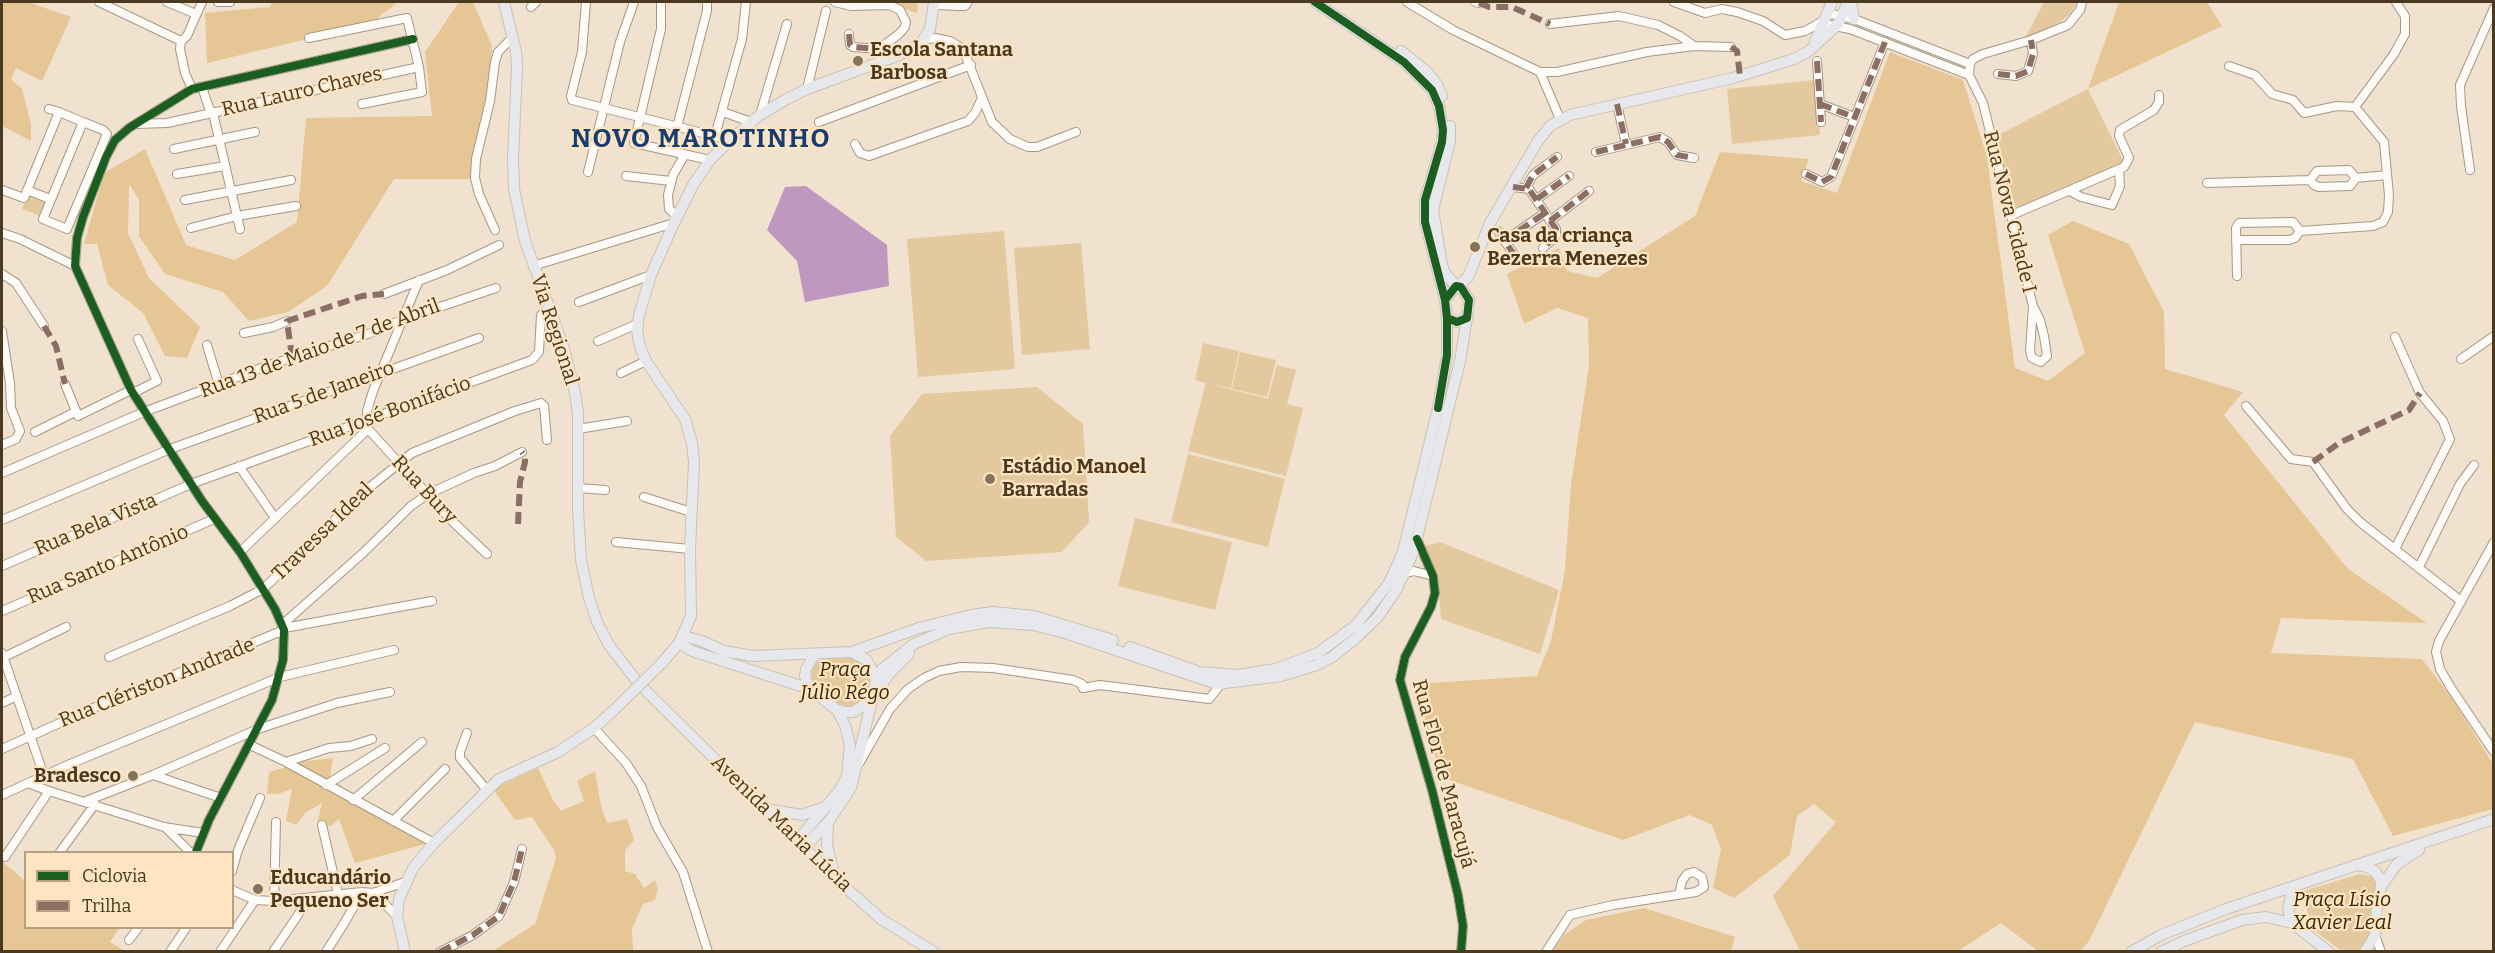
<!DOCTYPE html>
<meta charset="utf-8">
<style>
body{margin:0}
#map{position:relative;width:2495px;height:953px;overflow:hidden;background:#f0e2cf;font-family:Bitter,serif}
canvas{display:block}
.frame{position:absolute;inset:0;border:3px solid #493920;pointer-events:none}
.legend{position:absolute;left:24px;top:851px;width:210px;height:78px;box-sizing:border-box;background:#fde5c2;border:2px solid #b5a081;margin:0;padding:8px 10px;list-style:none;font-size:18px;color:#493920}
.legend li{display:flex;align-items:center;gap:12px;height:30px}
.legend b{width:30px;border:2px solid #b5a081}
</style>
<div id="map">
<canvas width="2495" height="953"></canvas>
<div class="frame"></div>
<ul class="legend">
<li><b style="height:8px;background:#1b5e20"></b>Ciclovia</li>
<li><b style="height:8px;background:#8d6e63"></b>Trilha</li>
</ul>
</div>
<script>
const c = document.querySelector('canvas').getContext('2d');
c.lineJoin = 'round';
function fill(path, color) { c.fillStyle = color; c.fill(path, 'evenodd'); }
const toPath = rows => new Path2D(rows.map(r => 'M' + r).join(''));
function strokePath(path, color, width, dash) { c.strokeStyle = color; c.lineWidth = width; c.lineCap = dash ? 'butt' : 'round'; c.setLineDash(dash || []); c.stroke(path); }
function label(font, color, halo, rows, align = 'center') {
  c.font = font + ' Bitter,serif'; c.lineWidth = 4.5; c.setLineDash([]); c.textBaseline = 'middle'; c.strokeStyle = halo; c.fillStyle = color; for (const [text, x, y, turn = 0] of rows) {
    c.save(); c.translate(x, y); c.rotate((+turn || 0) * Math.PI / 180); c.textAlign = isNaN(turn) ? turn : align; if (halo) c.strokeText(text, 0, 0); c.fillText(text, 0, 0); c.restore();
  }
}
fill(toPath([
 [2493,450,2493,489,2485,462]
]), '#f4e0c1');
fill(toPath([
 [2044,2,2078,2,2070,14,2060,22,2025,38],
 [1815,80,1820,135,1732,144,1727,89],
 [2088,89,2127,169,2076,194,2017,213,1992,138],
 [27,196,46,203,41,216,22,209],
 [1004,231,1015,369,918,377,907,239],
 [1081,243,1090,349,1022,355,1014,248],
 [1203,343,1239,351,1231,388,1213,385,1268,399,1277,365,1296,370,1287,404,1303,408,1286,476,1188,451,1206,383,1195,380],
 [1240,352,1276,360,1267,397,1232,389],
 [1037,387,1083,424,1089,522,1062,552,926,561,896,537,890,436,922,394],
 [1188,454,1285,479,1268,547,1171,522],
 [1135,518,1232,542,1215,610,1118,586],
 [1440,542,1559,590,1540,654,1441,619,1438,579,1425,546],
 [833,656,856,658,864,663,871,680,869,690,862,702,850,708,829,701,818,690,812,681,812,667,816,662],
 [2360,874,2373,877,2379,882,2371,935,2366,947,2358,951,2351,951,2339,949,2311,928,2303,891]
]), '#e4c89e');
fill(toPath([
 [2,2,28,2,71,17,42,81,16,68,11,79,22,89,31,124,31,141,2,126],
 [272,2,398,2,370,24,207,63,205,13,270,7],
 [459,2,473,2,492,46,486,117,469,179,394,179,327,286,288,312,249,321,223,292,165,274,139,236,139,200,129,184,128,233,149,278,200,327,187,358,165,356,143,313,108,285,97,244,84,244,104,173,145,149,186,245,235,260,297,222,306,118,432,116,425,52],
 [883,2,918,2,917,13],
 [2119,2,2207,2,2222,26,2088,89],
 [1890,52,1963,80,1987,157,2015,368,2048,381,2085,353,2048,235,2073,221,2129,244,2164,312,2165,369,2243,392,2224,415,2348,569,2427,623,2281,618,2271,653,2422,659,2454,701,2493,764,2493,809,2393,836,2353,759,2195,722,2089,941,2080,951,2038,951,2001,923,1958,951,1800,951,1773,896,1836,822,1814,804,1797,816,1790,855,1734,898,1713,888,1721,849,1712,825,1690,815,1623,840,1441,777,1415,684,1537,676,1551,641,1565,570,1571,485,1589,365,1588,318,1557,308,1524,324,1507,274,1559,248,1567,271,1597,278,1695,216,1720,152,1809,159,1801,181,1837,193],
 [333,758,330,777,387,822,425,844,355,863,339,819,331,826,317,824,322,803,305,813,296,825,286,821,292,789,278,794,267,794,269,772,306,761],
 [538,768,553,800,561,811,584,801,577,781,595,771,601,806,607,823,627,819,634,840,625,850,625,871,635,874,644,888,655,880,658,889,655,900,643,904,632,929,633,951,491,952,535,924,556,858,554,850,532,817,515,820,493,789],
 [2,861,25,881,26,928,119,928,110,942,125,951,2,951],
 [1644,908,1735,937,1731,951,1553,951,1564,935,1586,920]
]), '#e6c694');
fill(toPath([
 [806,186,887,245,889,286,805,302,797,261,767,230,785,187]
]), '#bf98c0');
const minor = toPath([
 [99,2,181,41],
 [167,2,196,14],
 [218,2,230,2],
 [586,2,582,52,571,96,572,100,730,140],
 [661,2,661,29,634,143,710,160],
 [835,2,851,6,889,5,900,10,906,22,905,27,899,34,879,49,853,47,850,45,849,34],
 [1407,2,1453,30,1540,72,1560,119],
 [1475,2,1479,3],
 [1674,2,1705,13,1722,9,1737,12,1763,21,1785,35,1805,31,1823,21,1829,25,1850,29,1969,75],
 [935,5,959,6,965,6,968,2],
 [531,7,536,2],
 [1827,13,1854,19,1970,64],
 [1550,24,1619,16,1658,25,1680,36,1694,46],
 [309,38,407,18,419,67,422,92,362,104],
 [923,40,935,38,950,41,963,49,992,122,1010,139,1028,147,1037,147,1076,132],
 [1817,61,1821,122],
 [1970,64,1969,75,1983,103,2033,306,2040,320,2044,336,2047,356,2041,362,2032,358,2030,351,2033,306],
 [1970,64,1973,59,1983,54,2031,40,2068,25,2080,10,2082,2],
 [2229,66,2255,75,2272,94,2293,100,2304,113,2337,106,2355,107],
 [1540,72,1557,72,1647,52,1694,46,1731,47],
 [1998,74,2016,76,2028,71,2033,54,2031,40],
 [202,87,209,108,213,113,240,229],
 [192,89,185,73,180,49,181,41,187,36,202,2],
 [807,89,826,11],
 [1617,104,1626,144],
 [1820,104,1854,117],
 [49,109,59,112,83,122,103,130,107,134,67,229,43,219,83,122],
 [723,112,751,122],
 [760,115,787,24],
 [819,122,971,65],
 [137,124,167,123,419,67],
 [677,127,707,11,707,2],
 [715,136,742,39,746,2],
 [855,144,860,153,869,156,968,121,975,113,982,98],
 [174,149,255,132],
 [1596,152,1660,137,1668,142,1677,155,1694,158],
 [2470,170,2461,106,2460,85,2494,8],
 [588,172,620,42,634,2],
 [177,174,225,166],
 [1806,174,1822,182,1831,177,1885,42],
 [626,176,671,181],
 [2310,180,2317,171,2349,170,2356,178],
 [2207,183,2310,180,2314,185,2319,187,2350,186,2356,178,2387,175],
 [1513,187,1529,189,1556,229,1556,236,1543,248],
 [1526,188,1533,175,1557,157],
 [2,190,24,198,59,112],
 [27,190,50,199],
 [2070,191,2081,197,2112,205,2120,186,2119,170],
 [1537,199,1569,176],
 [185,200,291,180],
 [2012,215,2124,167,2129,158,2119,136,2120,130,2154,110,2159,102,2159,95],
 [677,216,669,209,668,195,673,175,684,156],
 [1550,221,1589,191],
 [191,228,237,216,296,206],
 [495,230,479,194,475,178,476,159,490,101,495,62,498,52,513,37],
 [1498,231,1515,256],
 [2300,231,2373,226,2383,222,2388,212,2389,195,2384,142,2355,107,2394,54,2405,34,2405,16,2396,2],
 [2,233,20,239,75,266],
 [2236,240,2289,240,2295,238,2300,231],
 [1504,241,1545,213],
 [533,266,674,223],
 [2,274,16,283,44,326],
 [2237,276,2236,228,2239,223,2293,222,2300,231],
 [419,280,373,391,367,411,368,429,451,520,487,554],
 [384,294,447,270,499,245],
 [579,302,651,275],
 [2,331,10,383,11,408,20,431,16,439,2,445],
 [244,333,273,327,287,321],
 [2395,337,2420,393,2443,421,2450,439,2395,549],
 [598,341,637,324],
 [207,345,219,385],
 [2461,359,2494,336],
 [621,373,646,361],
 [65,384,78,416,131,390],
 [133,393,157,381,138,339],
 [2246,406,2291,459,2313,462,2347,509,2360,522,2461,601],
 [578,429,627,421],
 [35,432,75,412],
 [239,466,275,518],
 [2,473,144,412,269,365,368,334,404,319,496,288],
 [578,488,605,490],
 [644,497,691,512],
 [2,520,170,449,479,338],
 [1417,539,1433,576,1435,593,1431,607,1405,657,1400,680,1432,790,1458,895,1463,926,1461,952],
 [616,542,690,549],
 [2494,542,2439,641,2436,652,2440,669,2451,688,2494,752],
 [240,552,368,429],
 [2,566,191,484,532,360,539,352,541,315,550,309],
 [2419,567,2460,484,2474,465],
 [1403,574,1414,571,1433,576],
 [2,611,214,519],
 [283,624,363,553,411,506,428,494,474,473,495,466,522,452],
 [284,628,432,601],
 [2,653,44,776],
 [109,657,230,606,263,589,365,491,412,453,515,411,541,403,544,406,547,440],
 [2,658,66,627],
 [2,703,17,696],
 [594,728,626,763,641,786,657,827,683,872,708,952],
 [467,733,460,752,460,758,486,789],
 [250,745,286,762,434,843],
 [2,749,93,708,284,630],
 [286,762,329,748,351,746,372,739],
 [860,762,890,709,908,689,924,678,939,671,961,667,993,668,1073,680,1082,684,1083,688,1100,685,1209,699,1221,684],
 [153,775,221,798],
 [326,785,385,748],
 [49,791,164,827,203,833],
 [2,795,70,764,280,677,394,650],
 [353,800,422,742],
 [86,801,153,775,258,729,337,703,390,692],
 [393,821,445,769],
 [322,825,338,894],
 [165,827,190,852],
 [60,852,95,804],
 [196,852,209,820,272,700,283,660,284,630,275,609,240,552,202,501,131,390,75,266,77,238,83,217,106,157,115,140,129,128,192,89,413,39],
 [5,857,49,791,28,783],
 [232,871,238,850,260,798],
 [232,890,255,900,274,901,362,892,373,893,405,882],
 [373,893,397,916],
 [274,901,276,822],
 [2375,935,2381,952],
 [129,940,138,928],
 [170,952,186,928],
 [220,952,255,900],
 [273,952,310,897],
 [326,952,345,922,362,892],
 [440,952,473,935,499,916,514,882,522,849],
 [1546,952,1570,915,1613,905,1696,892,1704,887,1702,877,1694,872,1687,874,1682,881,1679,895]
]);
const major = toPath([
 [504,2,516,52,517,68,513,158,514,189,525,241,563,345,575,393,578,413,578,510,581,560,589,598,597,622,609,645,639,684,835,878,881,919,934,952],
 [1315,2,1404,62,1432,90,1439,106,1443,130,1442,142,1425,200,1425,222,1445,300,1447,318,1457,322,1467,318,1469,300,1461,287,1456,286,1445,300],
 [1851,2,1854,19],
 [1815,42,1832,2],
 [1401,51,1427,72,1437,84,1442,96],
 [1450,126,1450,141,1433,210,1442,265,1445,273,1456,286],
 [1458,286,1468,277,1490,223,1538,141,1550,126,1570,115,1733,78,1794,59,1809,51,1838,24,1848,2],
 [683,636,702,641,724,651,753,656,852,652,919,628,971,615,993,612,1034,616,1113,640],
 [679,643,692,651,810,689,837,710,846,712,853,712,872,700,876,679,882,669,914,644,949,629,989,622,1033,625,1065,633,1217,684,1281,676,1317,665,1332,657,1355,639,1377,618,1397,589,1414,550,1460,361,1467,318],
 [1130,647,1199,672,1237,675,1276,669,1318,653,1356,625,1389,583,1403,552,1438,408,1447,355,1447,318],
 [852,652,867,660,876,679],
 [662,663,679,643,691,616,690,549,694,462,692,443,685,419,646,361,640,347,637,330,639,315,651,275,674,223,693,185,710,160,730,140,760,115,785,100,807,89,899,55,916,46,923,40,930,29,934,2],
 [810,689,805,676,806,669,815,654],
 [877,692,889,674,909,654],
 [765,809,802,815,825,807],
 [828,823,827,845,835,878],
 [797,841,839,791,847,776,850,745,845,725,837,710],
 [804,848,829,821,851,788,872,700],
 [2355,865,2365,866,2376,872,2381,881,2381,887],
 [2292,923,2288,909,2293,887],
 [405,952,397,916,399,899,413,868,434,843,499,779,558,752,594,728,615,709],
 [2131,952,2161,935,2226,909,2494,819],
 [2161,952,2184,941,2242,920,2266,917,2292,923,2329,952],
 [2365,952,2375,935,2377,905,2381,887,2397,864,2419,850]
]);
strokePath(minor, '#a59884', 10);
strokePath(major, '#cac2b5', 12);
strokePath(minor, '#fdfbf8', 8);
strokePath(major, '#e6e8ec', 10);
const majorBridge = toPath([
 [615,709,662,663]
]);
strokePath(majorBridge, '#cac2b5', 12, []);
strokePath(majorBridge, '#e6e8ec', 10);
strokePath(toPath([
 [1479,3,1489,7,1512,7,1550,24],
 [849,34,850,45,853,47,879,49],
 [1731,47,1737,51,1740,76],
 [1817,61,1821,122],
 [1998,74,2016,76,2028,71,2033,54,2031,40],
 [1617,104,1626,144],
 [1820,104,1854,117],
 [1596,152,1660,137,1668,142,1677,155,1694,158],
 [1806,174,1822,182,1831,177,1885,42],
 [1513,187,1529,189,1556,229,1556,236,1543,248],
 [1526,188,1533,175,1557,157],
 [1537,199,1569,176],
 [1550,221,1589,191],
 [1498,231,1515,256],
 [1504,241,1545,213],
 [44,326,56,346,65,384],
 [292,357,287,321,362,296,384,294],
 [2313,462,2339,443,2409,410,2420,393],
 [518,524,520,482,525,462,525,456,522,452],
 [440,952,473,935,499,916,514,882,522,849]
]), '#8d6e63', 6, [12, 6]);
strokePath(toPath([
 [1315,2,1404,62,1432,90,1439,106,1443,130,1442,142,1425,200,1425,222,1445,300,1447,318,1457,322,1467,318,1469,300,1461,287,1456,286,1445,300],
 [1438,408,1447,355,1447,318],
 [1417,539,1433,576,1435,593,1431,607,1405,657,1400,680,1432,790,1458,895,1463,926,1461,952],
 [196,852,209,820,272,700,283,660,284,630,275,609,240,552,202,501,131,390,75,266,77,238,83,217,106,157,115,140,129,128,192,89,413,39]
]), '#1b5e20', 8);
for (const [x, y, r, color] of [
 [858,61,6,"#83745d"],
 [1475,247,6,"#83745d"],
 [990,479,6,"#83745d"],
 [133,776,6,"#83745d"],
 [258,889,6,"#83745d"]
]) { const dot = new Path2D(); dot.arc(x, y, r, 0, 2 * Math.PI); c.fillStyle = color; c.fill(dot); strokePath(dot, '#fde5c2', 2); }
label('bold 20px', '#493920', '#fde5c2', [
 ["Escola Santana",870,50],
 ["Barbosa",870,73],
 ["Casa da criança",1487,236],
 ["Bezerra Menezes",1487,259],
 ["Estádio Manoel",1002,467],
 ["Barradas",1002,490],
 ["Bradesco",121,776,"right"],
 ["Educandário",270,878],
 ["Pequeno Ser",270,901]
], 'left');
label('20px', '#493920', '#fde5c2', [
 ["Rua Lauro Chaves",302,92,-13],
 ["Rua Nova Cidade I",2009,212,76],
 ["Via Regional",554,330,72],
 ["Rua 13 de Maio de 7 de Abril",320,349,-20],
 ["Rua 5 de Janeiro",324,393,-20],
 ["Rua José Bonifácio",390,412,-20],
 ["Rua Bury",424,490,47],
 ["Rua Bela Vista",96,525,-23],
 ["Travessa Ideal",323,532,-44],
 ["Rua Santo Antônio",108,565,-23],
 ["Rua Clériston Andrade",157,683,-22],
 ["Rua Flor de Maracujá",1443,774,75],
 ["Avenida Maria Lúcia",781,824,44]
]);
label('italic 20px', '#392604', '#fde5c2', [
 ["Praça",845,670],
 ["Júlio Régo",845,693],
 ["Praça Lísio",2342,900],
 ["Xavier Leal",2342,923]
]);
c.letterSpacing = '1.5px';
label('bold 26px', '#173c70', '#fde5c2', [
 ["NOVO MAROTINHO",701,140]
]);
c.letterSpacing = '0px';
</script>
